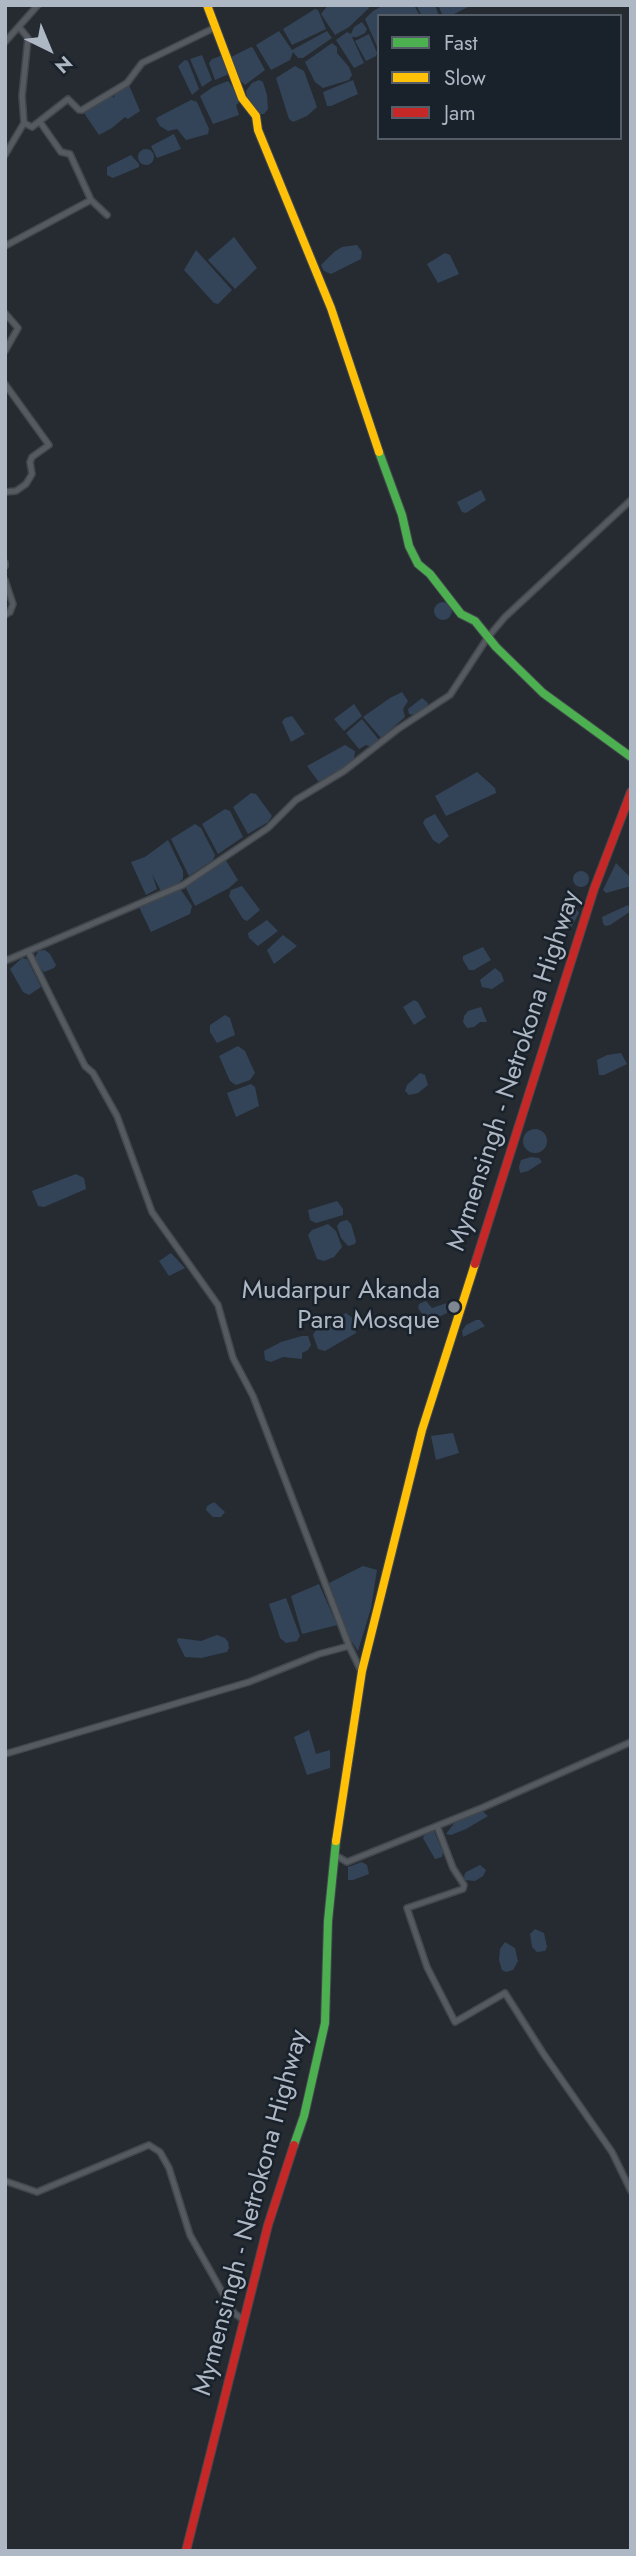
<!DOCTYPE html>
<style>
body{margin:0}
#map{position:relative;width:636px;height:2556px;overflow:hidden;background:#252b31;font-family:Jost,sans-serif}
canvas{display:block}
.frame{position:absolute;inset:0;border:7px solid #aeb7c4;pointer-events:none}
.legend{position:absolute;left:377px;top:14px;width:245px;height:126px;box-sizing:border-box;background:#19212b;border:2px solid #555d68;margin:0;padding:9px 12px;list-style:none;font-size:21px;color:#aeb7c4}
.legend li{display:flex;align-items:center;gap:14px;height:35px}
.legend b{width:35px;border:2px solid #555d68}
.north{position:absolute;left:14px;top:14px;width:70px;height:70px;-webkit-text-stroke:5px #19212b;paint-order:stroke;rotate:137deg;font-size:19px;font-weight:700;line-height:28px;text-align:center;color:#aeb7c4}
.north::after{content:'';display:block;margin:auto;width:24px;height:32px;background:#aeb7c4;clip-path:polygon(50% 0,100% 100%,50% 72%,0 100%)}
</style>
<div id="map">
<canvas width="636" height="2556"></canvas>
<div class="frame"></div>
<ul class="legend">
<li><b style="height:9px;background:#4caf50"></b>Fast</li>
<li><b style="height:9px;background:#ffc107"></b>Slow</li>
<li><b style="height:9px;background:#c62828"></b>Jam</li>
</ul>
<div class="north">N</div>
</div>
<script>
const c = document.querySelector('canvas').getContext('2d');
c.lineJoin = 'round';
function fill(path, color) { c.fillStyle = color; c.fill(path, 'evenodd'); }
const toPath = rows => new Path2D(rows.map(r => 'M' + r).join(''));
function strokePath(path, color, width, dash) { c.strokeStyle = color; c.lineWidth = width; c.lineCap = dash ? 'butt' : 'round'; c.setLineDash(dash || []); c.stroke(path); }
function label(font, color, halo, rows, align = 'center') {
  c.font = font + ' Jost,sans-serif'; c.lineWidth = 5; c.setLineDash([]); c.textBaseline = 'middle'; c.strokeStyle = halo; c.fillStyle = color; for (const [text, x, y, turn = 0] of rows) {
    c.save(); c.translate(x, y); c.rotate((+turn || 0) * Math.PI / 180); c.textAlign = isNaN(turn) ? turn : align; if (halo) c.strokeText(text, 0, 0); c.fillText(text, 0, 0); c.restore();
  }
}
fill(toPath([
 [328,5,367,5,369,8,349,27,335,35,321,14],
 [384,5,414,5,420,16,379,16,379,51,365,19,373,11],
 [416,5,435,5,439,16,422,16],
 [438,5,472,5,450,16,443,16],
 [315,9,318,10,326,29,292,45,283,29],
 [362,22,367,29,365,33,357,37,352,37,364,63,354,68,336,40,347,32,351,34,354,27],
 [279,31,292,50,327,31,332,38,303,58,298,58,293,52,290,60,271,70,256,45],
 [369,34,377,53,376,56,366,61,355,41],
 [332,43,337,47,337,53,349,67,352,75,349,80,323,88,315,82,305,62],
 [251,47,253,48,265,70,245,85,240,80,231,57],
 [202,55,212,80,202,87,190,59],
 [223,55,231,73,215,80,209,63,212,59],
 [185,60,188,61,199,89,192,95,178,66],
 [295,66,304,71,317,107,307,116,293,122,289,119,276,78],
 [259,80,263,82,267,95,268,109,264,114,259,114,247,99,246,91,252,83],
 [353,80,358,94,331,106,327,106,323,92],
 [228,81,240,97,241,101,236,105,239,115,213,124,200,96,213,87],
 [129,85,140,111,128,119,125,117,112,128,99,135,84,113,111,95,114,98,115,93],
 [191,100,197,102,209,129,208,134,186,140,177,129,168,131,160,126,156,119,158,117],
 [174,134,181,149,157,158,151,146],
 '138 157a8 8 0 1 1 16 0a8 8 0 1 1-16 0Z',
 [131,155,139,164,139,167,113,178,107,175,107,167],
 [234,237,257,268,235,289,208,260],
 [357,245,362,252,361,259,331,274,324,271,321,265,334,252,342,247],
 [196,250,232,290,218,304,214,303,184,270],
 [445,253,450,255,459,274,438,283,427,264],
 [481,490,486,500,466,513,462,512,457,502],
 '434 611a9 9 0 1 1 18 0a9 9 0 1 1-18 0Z',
 [402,692,408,701,403,709,405,717,381,738,363,717,390,698],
 [422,698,428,703,427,708,415,715,409,714,408,709],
 [354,704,362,716,344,731,334,719],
 [292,716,305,734,291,742,282,722,285,718],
 [362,719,379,740,372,747,366,745,359,749,346,733],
 [345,745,355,751,354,760,338,772,323,781,318,781,307,766],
 [477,772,495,788,496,793,446,816,435,796],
 [251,793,256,794,272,816,268,822,248,834,233,807],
 [225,809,230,811,243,837,218,854,202,824],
 [435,814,449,836,439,844,433,840,423,823,425,819],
 [195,824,201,828,215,855,213,860,189,876,171,839],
 [168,840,183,871,183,879,176,885,161,891,152,874,157,889,146,895,131,862,145,857],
 [225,859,238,880,229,888,195,906,185,886],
 [616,863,631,878,631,886,606,893,603,890],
 '573 879a8 8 0 1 1 16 0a8 8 0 1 1-16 0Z',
 [242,886,260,910,247,921,243,919,229,896,231,890],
 [181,890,192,906,190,914,151,932,139,907,143,903],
 [628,905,631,911,610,925,605,926,603,923,602,917],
 [575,907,579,913,571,928,568,925,565,914,570,908],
 [267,920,278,931,258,946,249,938,248,933],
 [283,935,297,946,274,964,267,950],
 [483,947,491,960,474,970,469,970,463,960,463,956],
 [45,950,50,954,56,965,54,968,44,972,37,964,35,958,38,951],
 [22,958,27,959,41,987,29,995,23,992,10,969],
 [495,968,501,973,504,981,492,989,482,987,480,980],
 [414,1000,418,1002,426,1017,414,1025,403,1007],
 [481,1007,487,1022,480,1022,474,1027,467,1028,463,1022,464,1016,468,1011],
 [225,1015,230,1018,235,1035,217,1043,210,1032,210,1025],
 [238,1046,245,1051,255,1073,250,1080,236,1085,230,1081,219,1056],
 [621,1053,627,1064,604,1075,599,1075,597,1060,607,1055],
 [420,1073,425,1075,428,1085,418,1093,409,1095,405,1091,407,1085],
 [251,1084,255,1087,259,1106,236,1117,227,1093],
 '523 1141a12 12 0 1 1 24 0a12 12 0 1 1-24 0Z',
 [531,1157,539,1158,542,1162,528,1171,520,1173,519,1167,521,1160],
 [76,1174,84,1178,86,1189,44,1207,38,1206,32,1191],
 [337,1201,343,1209,343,1215,316,1223,310,1220,308,1210],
 [347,1220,351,1224,356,1241,355,1244,348,1246,341,1238,337,1226,340,1222],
 [328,1224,336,1231,342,1247,334,1257,324,1261,317,1259,308,1235,312,1230],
 [171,1253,185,1268,169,1276,159,1261],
 [426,1301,432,1308,447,1303,447,1313,428,1322,418,1308,419,1304],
 [346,1313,354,1319,356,1333,325,1351,318,1349,313,1335,315,1331],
 [476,1320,480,1320,485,1326,463,1337,462,1331,466,1325],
 [302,1336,308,1336,311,1345,308,1350,302,1353,302,1359,283,1357,271,1362,265,1360,264,1351,281,1342],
 [453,1433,459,1453,436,1460,431,1436],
 [214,1502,225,1512,221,1517,213,1517,206,1510,207,1506],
 [363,1566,377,1570,371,1608,358,1651,348,1636,329,1583],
 [319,1584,337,1625,302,1634,291,1596],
 [286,1598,300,1636,297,1641,286,1643,280,1638,269,1604],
 [217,1635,225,1638,228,1642,229,1648,227,1652,201,1658,185,1657,177,1641,178,1638,201,1641],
 [309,1730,316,1754,330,1750,330,1768,307,1775,294,1737],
 [482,1811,488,1816,466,1829,451,1835,446,1834,455,1822],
 [434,1831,443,1852,442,1857,435,1859,423,1838,426,1833],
 [362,1862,367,1865,369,1874,353,1880,348,1880,348,1867],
 [480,1865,486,1870,483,1876,475,1881,465,1880,464,1876,466,1872],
 [535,1929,544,1933,547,1947,545,1951,537,1952,532,1947,530,1934],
 [505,1942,515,1948,518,1961,513,1970,506,1972,502,1970,499,1960,500,1949]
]), '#334459');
const street = toPath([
 [5,42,38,5],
 [40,122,61,152,70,154,91,200,107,215],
 [24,123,32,127,68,99,79,110,82,110,127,83,142,63,216,27],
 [5,155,24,123,22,96,28,38,19,27],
 [5,246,91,200],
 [5,313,18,328,5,351],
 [5,384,49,445,32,457,30,462,32,474,26,484,16,491,5,492],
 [5,563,5,566],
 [5,580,13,604,10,612,5,615],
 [28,951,85,1066,93,1073,117,1116,152,1212,218,1305,233,1358,253,1396,349,1646,361,1671],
 [5,961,183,885,268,828,296,800,344,771,398,729,450,695,488,637,505,617,631,500],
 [5,1754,249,1682,319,1654,349,1646],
 [437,1826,453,1868,464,1885,463,1889,407,1908,427,1967,455,2022,505,1993,543,2053,612,2152,631,2191],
 [335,1855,347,1862,484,1807,631,1742],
 [5,2181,37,2192,149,2145,160,2152,169,2168,190,2235,234,2313,245,2321]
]);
const fast = toPath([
 [379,452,402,515,409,546,418,564,430,574,461,614,475,621,496,647,543,693,631,757],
 [294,2145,304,2116,325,2023,328,1921,336,1841]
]);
const slow = toPath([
 [207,5,242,98,256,116,258,130,331,308,379,452],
 [336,1841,362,1671,422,1430,475,1264]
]);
const jam = toPath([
 [475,1264,594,889,631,792],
 [186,2551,268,2225,294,2145]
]);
strokePath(street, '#42474c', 8);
strokePath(fast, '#42474c', 10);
strokePath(slow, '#42474c', 10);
strokePath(jam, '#42474c', 10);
strokePath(street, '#555960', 5);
strokePath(fast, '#4caf50', 8);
strokePath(slow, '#ffc107', 8);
strokePath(jam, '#c62828', 8);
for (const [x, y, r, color] of [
 [454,1307,7,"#7e8691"]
]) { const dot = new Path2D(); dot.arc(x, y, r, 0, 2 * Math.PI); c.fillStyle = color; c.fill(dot); strokePath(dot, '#19212b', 2.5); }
label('26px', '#aeb7c4', '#19212b', [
 ["Mymensingh - Netrokona Highway",515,1071,-72],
 ["Mymensingh - Netrokona Highway",252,2213,-75]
]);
label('26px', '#aeb7c4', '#19212b', [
 ["Mudarpur Akanda",440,1292],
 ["Para Mosque",440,1322]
], 'right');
</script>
